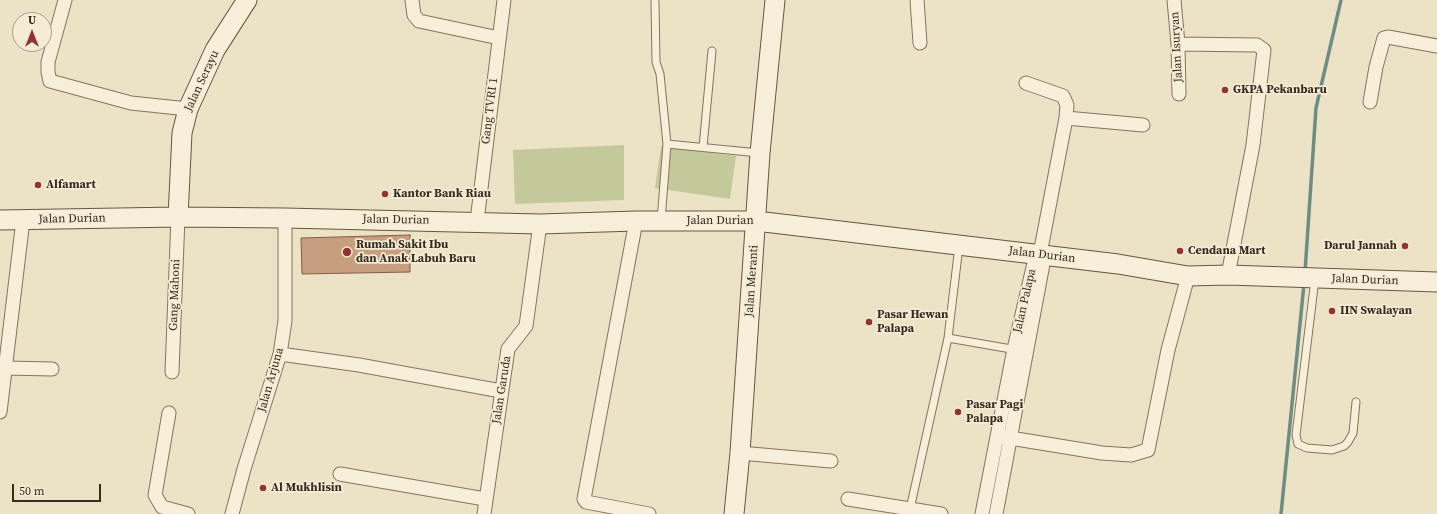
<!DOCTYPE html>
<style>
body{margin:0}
#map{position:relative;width:1437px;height:514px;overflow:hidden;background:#ece2c6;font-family:"Source Serif 4",serif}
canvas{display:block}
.north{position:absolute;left:12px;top:12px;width:40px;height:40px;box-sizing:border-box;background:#f4ecd5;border:1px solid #a89f8d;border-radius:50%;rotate:0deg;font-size:11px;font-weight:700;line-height:16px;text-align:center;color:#372c20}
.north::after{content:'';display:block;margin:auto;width:14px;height:18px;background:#913331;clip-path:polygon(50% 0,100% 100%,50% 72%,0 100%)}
.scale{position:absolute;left:12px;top:484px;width:89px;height:18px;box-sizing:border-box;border:2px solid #372c20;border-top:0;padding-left:5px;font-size:12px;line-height:14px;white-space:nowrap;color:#372c20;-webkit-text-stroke:3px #f4ecd5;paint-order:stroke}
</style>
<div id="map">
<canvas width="1437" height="514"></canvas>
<div class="north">U</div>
<div class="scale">50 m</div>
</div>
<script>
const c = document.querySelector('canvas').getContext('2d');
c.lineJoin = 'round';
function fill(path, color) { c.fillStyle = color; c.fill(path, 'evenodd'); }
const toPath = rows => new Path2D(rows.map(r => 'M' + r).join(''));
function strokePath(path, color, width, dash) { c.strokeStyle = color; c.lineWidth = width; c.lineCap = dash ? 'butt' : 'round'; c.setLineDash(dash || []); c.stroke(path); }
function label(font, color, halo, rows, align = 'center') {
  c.font = font + ' "Source Serif 4",serif'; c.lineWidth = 3.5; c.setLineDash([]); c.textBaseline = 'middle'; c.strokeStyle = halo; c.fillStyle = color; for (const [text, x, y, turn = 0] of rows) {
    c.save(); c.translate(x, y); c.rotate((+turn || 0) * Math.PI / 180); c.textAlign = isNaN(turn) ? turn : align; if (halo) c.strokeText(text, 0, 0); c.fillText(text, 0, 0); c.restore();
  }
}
fill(toPath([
 [624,145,624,200,515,204,513,150],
 [661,146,736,156,730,199,655,188]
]), '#c3c99b');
strokePath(toPath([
 [1305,272,1316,108,1341,0],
 [1281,514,1304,284]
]), '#6f8d87', 3.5);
const building = toPath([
 [410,235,410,272,302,274,301,238,410,235]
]);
fill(building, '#c79f7f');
strokePath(building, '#845f44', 1);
const lane = toPath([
 [655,2,656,62,660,74,667,144,661,221],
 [667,144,759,153],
 [703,147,712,51],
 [1315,279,1296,435,1298,444,1307,448,1332,450,1344,446,1348,442,1353,433,1356,402],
 [948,338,1017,350],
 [910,509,948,338,959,246]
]);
const street = toPath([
 [65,0,48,62,48,72,50,81,131,103,188,109],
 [412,0,414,15,419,21,499,38],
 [917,0,920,43],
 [1174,0,1178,44,1179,94],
 [1178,44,1257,45,1264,50,1253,145,1228,275],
 [1370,102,1376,67,1384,38,1388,37,1437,46],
 [1066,118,1143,125],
 [477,221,504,0],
 [636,221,584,499,586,502,649,514],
 [280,354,359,365,501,391],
 [6,368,52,369],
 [172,372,178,217],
 [0,412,23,220],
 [169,413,155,495,162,507,188,514],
 [998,436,1102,453,1131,455,1148,450,1168,350,1188,276],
 [740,453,831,461],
 [340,474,485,499],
 [848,499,941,514],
 [232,514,244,469,280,354,285,321,285,218],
 [484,514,508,349,526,326,540,224],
 [982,514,1014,349,1034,263,1040,254,1066,118,1067,105,1063,96,1026,83],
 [996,514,1043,264,1040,254]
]);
const secondary = toPath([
 [178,217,182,133,188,109,215,50,247,0],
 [0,220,178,217,285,218,540,224,636,221,756,221,1118,264,1188,276,1228,275,1437,282],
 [734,514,740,453,760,153,775,0]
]);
strokePath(lane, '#86745d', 9);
strokePath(street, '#86745d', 15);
strokePath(secondary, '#685540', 21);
strokePath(lane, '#f7efd9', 7);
strokePath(street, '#f7efd9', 13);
strokePath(secondary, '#f7efd9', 19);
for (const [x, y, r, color] of [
 [1225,90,4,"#913331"],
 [38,185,4,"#913331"],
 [385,194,4,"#913331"],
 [1405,246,4,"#913331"],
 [1180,251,4,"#913331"],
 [347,252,5,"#913331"],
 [1332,311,4,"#913331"],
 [869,322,4,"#913331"],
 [958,412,4,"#913331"],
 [263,488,4,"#913331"]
]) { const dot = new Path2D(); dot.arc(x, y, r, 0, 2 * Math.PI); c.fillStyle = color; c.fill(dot); strokePath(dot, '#f4ecd5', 1.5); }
label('12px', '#372c20', '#f4ecd5', [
 ["Jalan Isuryan",1177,47,-93],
 ["Jalan Serayu",202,81,-65],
 ["Gang TVRI 1",490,111,-83],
 ["Jalan Durian",72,219,-1],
 ["Jalan Durian",396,220,1],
 ["Jalan Durian",720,221],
 ["Jalan Durian",1042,255,7],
 ["Jalan Durian",1365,280,2],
 ["Jalan Meranti",752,281,-86],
 ["Gang Mahoni",175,295,-88],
 ["Jalan Palapa",1025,301,-77],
 ["Jalan Arjuna",271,380,-74],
 ["Jalan Garuda",502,390,-81]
]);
label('bold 12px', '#372c20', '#f4ecd5', [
 ["GKPA Pekanbaru",1233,90],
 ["Alfamart",46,185],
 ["Kantor Bank Riau",393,194],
 ["Rumah Sakit Ibu",356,245],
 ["dan Anak Labuh Baru",356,259],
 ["Darul Jannah",1397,246,"right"],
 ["Cendana Mart",1188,251],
 ["IIN Swalayan",1340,311],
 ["Pasar Hewan",877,315],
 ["Palapa",877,329],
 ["Pasar Pagi",966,405],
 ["Palapa",966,419],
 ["Al Mukhlisin",271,488]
], 'left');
</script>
